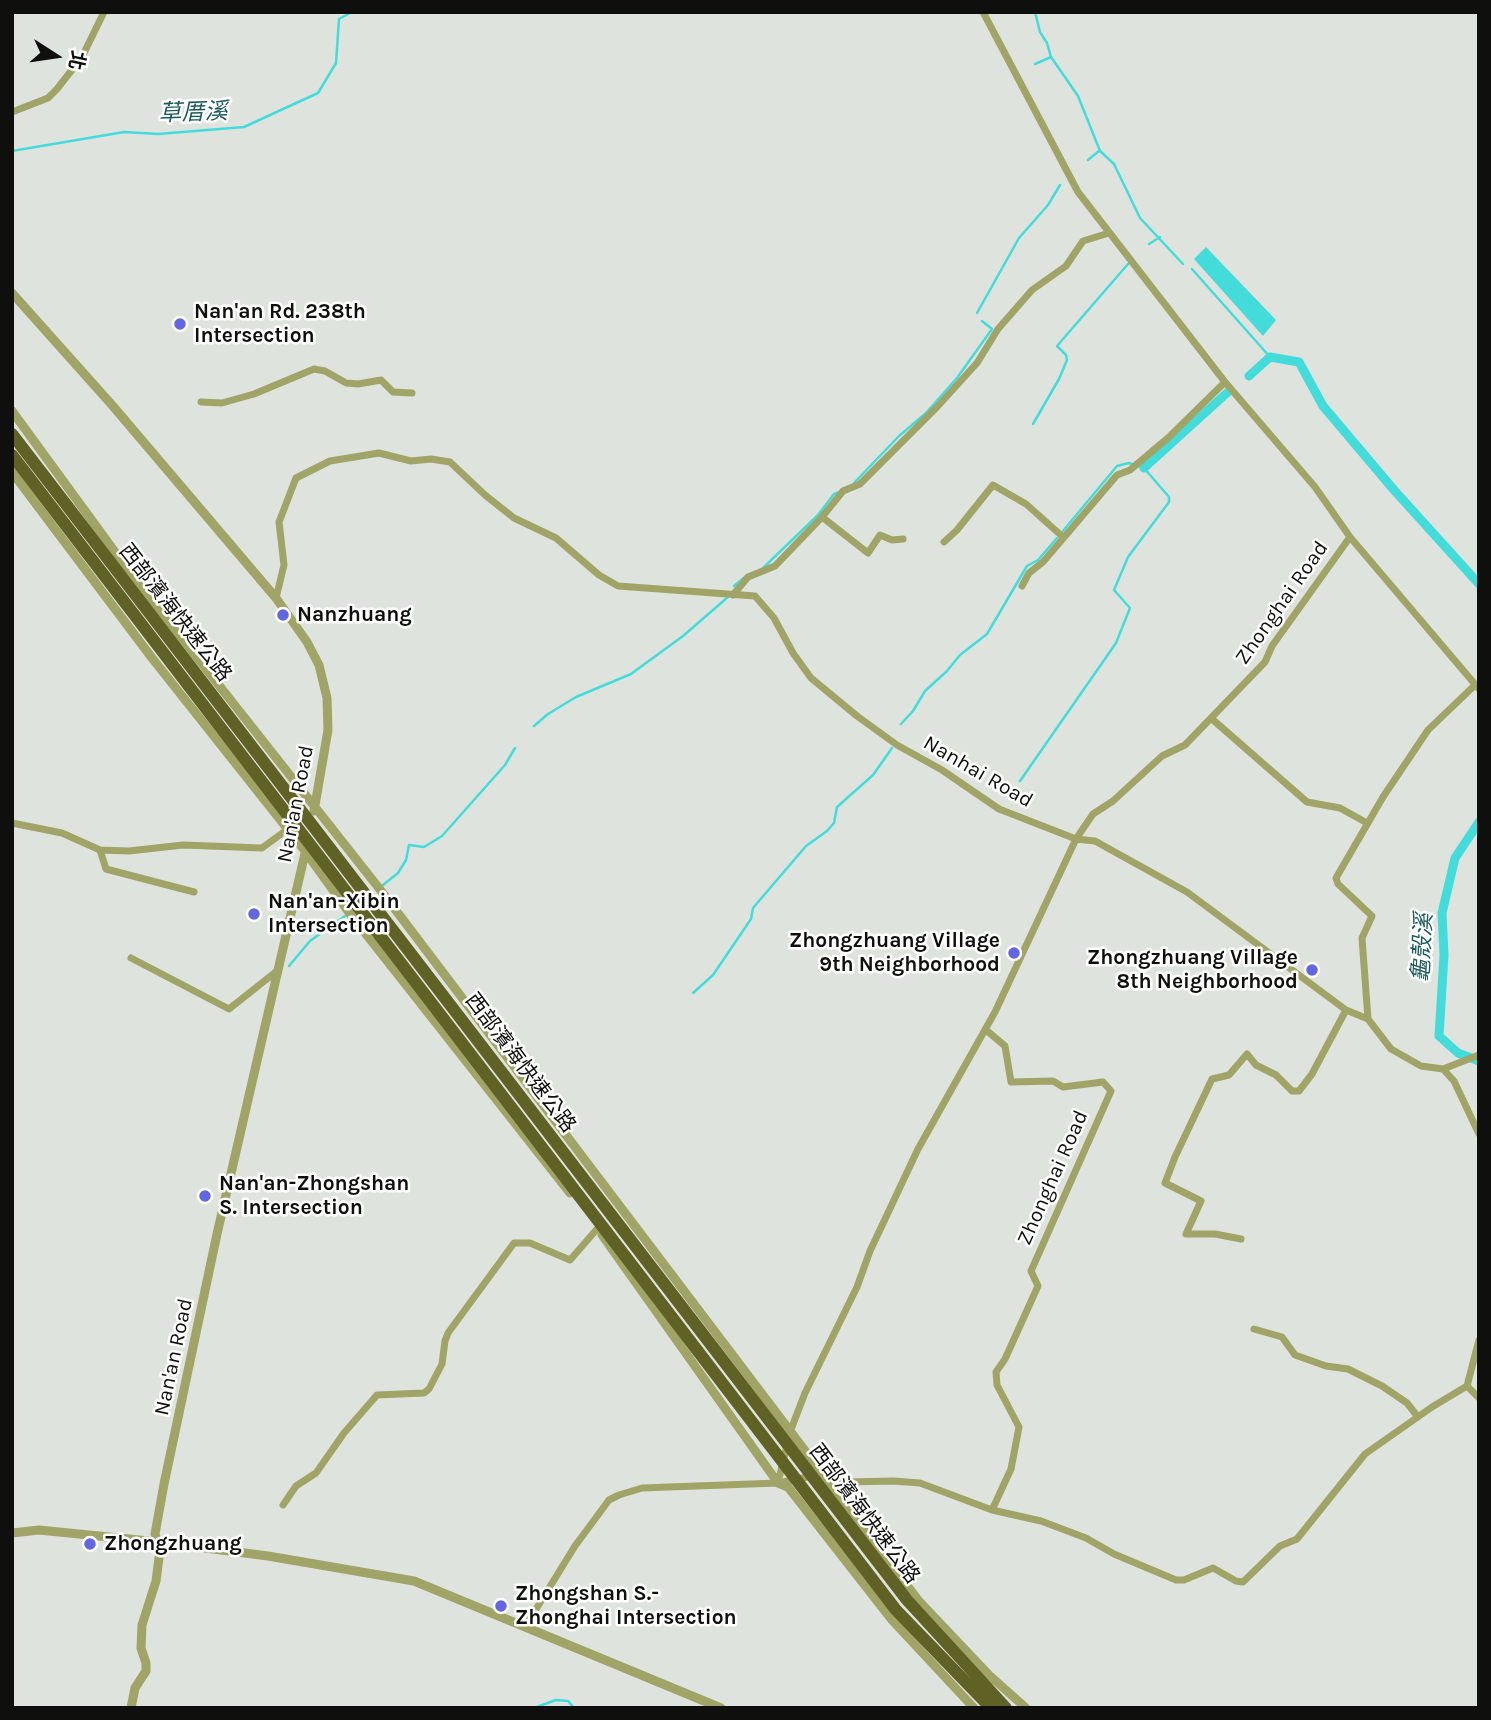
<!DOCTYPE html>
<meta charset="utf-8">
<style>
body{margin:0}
#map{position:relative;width:1491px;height:1720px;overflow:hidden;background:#dfe3de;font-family:Karla,"Noto Sans TC",sans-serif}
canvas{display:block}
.frame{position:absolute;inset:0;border:14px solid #0f100e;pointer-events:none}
.north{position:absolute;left:21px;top:21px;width:70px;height:70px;-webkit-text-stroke:5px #fff;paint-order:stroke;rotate:102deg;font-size:19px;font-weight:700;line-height:28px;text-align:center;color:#0f100e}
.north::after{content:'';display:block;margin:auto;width:24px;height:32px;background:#0f100e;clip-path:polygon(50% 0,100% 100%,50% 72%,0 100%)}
</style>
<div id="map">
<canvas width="1491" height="1720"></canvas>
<div class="frame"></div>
<div class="north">北</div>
</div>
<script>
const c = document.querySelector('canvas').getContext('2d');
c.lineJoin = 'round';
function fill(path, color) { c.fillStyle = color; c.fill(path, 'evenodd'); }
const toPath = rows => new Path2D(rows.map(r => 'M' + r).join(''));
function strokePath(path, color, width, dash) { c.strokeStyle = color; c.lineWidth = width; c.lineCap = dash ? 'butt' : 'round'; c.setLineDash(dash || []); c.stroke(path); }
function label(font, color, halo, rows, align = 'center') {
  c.font = font + ' Karla,"Noto Sans TC",sans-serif'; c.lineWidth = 5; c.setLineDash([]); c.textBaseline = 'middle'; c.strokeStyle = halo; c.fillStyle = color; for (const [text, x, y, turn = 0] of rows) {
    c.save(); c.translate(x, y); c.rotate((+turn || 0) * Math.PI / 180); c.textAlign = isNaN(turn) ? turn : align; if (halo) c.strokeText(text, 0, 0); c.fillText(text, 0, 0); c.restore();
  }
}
fill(toPath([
 [1206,247,1276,320,1263,336,1194,259]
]), '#44dcdb');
strokePath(toPath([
 [1035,12,1040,32,1047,43,1051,57,1078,96,1100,151,1114,164,1140,218,1183,264],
 [1035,64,1051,57],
 [12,151,124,132,158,134,244,127,318,93,336,63,339,19,352,12],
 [1088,160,1099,151],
 [1149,244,1160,237],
 [1192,269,1270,357],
 [977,313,1019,238,1048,205,1060,185],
 [1033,424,1059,379,1067,360,1066,355,1057,346,1128,264],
 [854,483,899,436,926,413,957,378,992,329,982,321],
 [763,568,818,515,834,494,840,492],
 [734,586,745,577],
 [901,724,913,711,925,691,947,671,960,655,987,634,1027,566,1038,560,1057,538],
 [534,726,548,714,576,697,631,674,683,636,728,597],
 [1020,781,1116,643,1130,608,1114,590,1128,557,1169,502,1169,497,1144,468,1129,463,1117,466,1063,531],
 [383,885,398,873,406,860,409,845,424,847,442,836,505,765,515,748],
 [289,966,310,941,345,916],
 [693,993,713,975,751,919,753,908,806,846,827,831,834,823,837,807,873,775,892,748],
 [534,1708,556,1700,568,1701,574,1708]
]), '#44dcdb', 2.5);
strokePath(toPath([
 [1249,376,1270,357,1299,362,1323,406,1394,490,1479,584],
 [1144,468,1229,391],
 [1479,822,1455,858,1442,913,1444,955,1439,1036,1458,1053,1479,1061]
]), '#44dcdb', 9);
strokePath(toPath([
 [983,12,1078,192,1225,382,1315,487,1350,537,1479,689],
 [12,112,48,98,57,89,82,57,104,12],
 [201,402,222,403,254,394,314,369,325,371,346,383,358,384,381,380,393,392,412,393],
 [822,517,868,553,880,535,892,540,903,539],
 [944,542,957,530,993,485,1026,504,1063,537],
 [1022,586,1029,573,1043,562,1117,475,1130,470,1168,438,1225,382],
 [733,595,748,577,775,566,822,517,843,491,860,484,937,407,977,363,998,329,1032,290,1066,266,1083,241,1109,233],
 [276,598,284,565,279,522,296,478,330,461,379,453,411,461,431,459,450,462,485,495,514,518,556,538,599,575,618,586,755,596,774,618,793,653,811,678,857,716,897,745,942,770,999,809,1076,839,1095,841,1187,892,1346,1010,1368,1019,1391,1049,1421,1066,1443,1069,1454,1081,1479,1134],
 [1212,719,1307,802,1340,808,1367,823],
 [12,823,62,833,100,850,129,851,183,845,262,848,292,826],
 [100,850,106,869,194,892],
 [131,958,229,1009,277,971],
 [1368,1019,1362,938,1372,916,1338,884,1336,878,1383,797,1428,730,1475,685],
 [986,1030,1005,1046,1011,1082,1053,1081,1063,1087,1103,1082,1111,1091,1031,1271,1038,1286,1005,1359,996,1372,997,1385,1019,1427,1011,1469,992,1510],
 [1443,1069,1479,1055],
 [1241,1239,1215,1234,1186,1234,1201,1201,1165,1183,1175,1157,1212,1079,1229,1075,1247,1054,1256,1065,1276,1075,1292,1091,1299,1091,1312,1074,1346,1010],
 [1254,1329,1282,1337,1295,1355,1326,1366,1348,1369,1382,1386,1407,1403,1418,1417],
 [1479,1340,1467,1386,1479,1398],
 [778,1483,790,1432,805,1393,857,1287,870,1251,918,1149,995,1012,1076,839,1093,814,1113,801,1162,756,1185,745,1265,662,1272,646,1350,537],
 [283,1505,296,1486,316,1473,344,1433,377,1395,424,1393,429,1389,442,1364,445,1341,448,1333,514,1243,530,1243,570,1260,597,1229],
 [525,1627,575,1546,609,1500,619,1495,642,1488,778,1483,822,1474,848,1482,893,1481,920,1483,992,1510,1041,1521,1086,1538,1114,1554,1176,1580,1184,1580,1213,1568,1236,1581,1243,1582,1280,1546,1297,1539,1365,1454,1432,1407,1467,1386]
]), '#a0a467', 7);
strokePath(toPath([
 [12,293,112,405,276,598,307,642,319,665,327,698,328,730,314,811],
 [12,411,128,570,382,892,918,1600,989,1675,1026,1708],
 [12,472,152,658,305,851,351,915,570,1193],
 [602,1235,778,1483,788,1487,892,1620,974,1708],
 [12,1533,39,1530,159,1542,268,1556,414,1581,721,1708],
 [131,1708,135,1688,146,1671,146,1663,141,1648,142,1625,156,1581,160,1550,155,1534,164,1484,217,1234,306,849]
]), '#a0a467', 9);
strokePath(toPath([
 [12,434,907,1600,1006,1708],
 [12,455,896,1610,991,1708]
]), '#5f6224', 12);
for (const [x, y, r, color] of [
 [180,324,7,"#6267e0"],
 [283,615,7,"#6267e0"],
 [254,914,7,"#6267e0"],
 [1014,953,7,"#6267e0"],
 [1312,970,7,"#6267e0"],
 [205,1196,7,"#6267e0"],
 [90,1544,7,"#6267e0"],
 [501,1606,7,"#6267e0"]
]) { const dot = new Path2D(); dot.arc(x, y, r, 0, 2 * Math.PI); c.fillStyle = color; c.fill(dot); strokePath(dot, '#fff', 2.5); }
label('bold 21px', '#0f100e', '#fff', [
 ["Nan'an Rd. 238th",194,312],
 ["Intersection",194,336],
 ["Nanzhuang",297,615],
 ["Nan'an-Xibin",268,902],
 ["Intersection",268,926],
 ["Zhongzhuang Village",1000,941,"right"],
 ["9th Neighborhood",1000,965,"right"],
 ["Zhongzhuang Village",1298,958,"right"],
 ["8th Neighborhood",1298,982,"right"],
 ["Nan'an-Zhongshan",219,1184],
 ["S. Intersection",219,1208],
 ["Zhongzhuang",104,1544],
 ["Zhongshan S.-",515,1594],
 ["Zhonghai Intersection",515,1618]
], 'left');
label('21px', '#0f100e', '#fff', [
 ["Zhonghai Road",1282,603,-55],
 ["西部濱海快速公路",175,613,52],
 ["Nanhai Road",978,772,30],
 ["Nan'an Road",296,804,-79],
 ["西部濱海快速公路",520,1063,53],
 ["Zhonghai Road",1053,1178,-66],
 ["Nan'an Road",174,1357,-78],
 ["西部濱海快速公路",864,1514,53]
]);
label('italic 23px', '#1c5a5a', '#fff', [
 ["草厝溪",193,113,-2],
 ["龜殼溪",1423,948,-87]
]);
</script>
